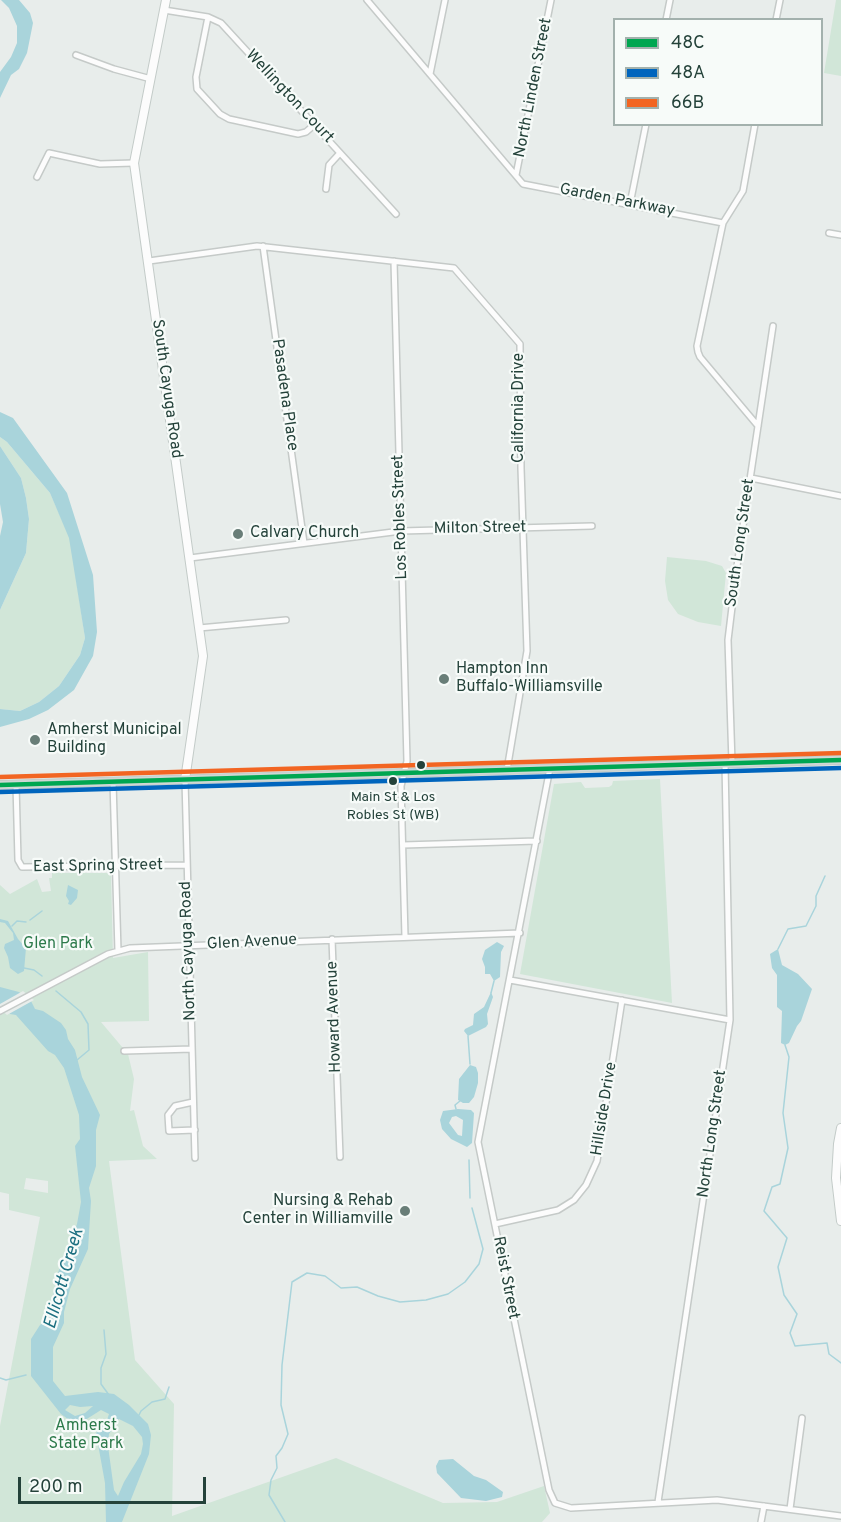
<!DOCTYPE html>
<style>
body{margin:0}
#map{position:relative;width:841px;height:1522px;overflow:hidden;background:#e8edeb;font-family:Overpass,sans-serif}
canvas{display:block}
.legend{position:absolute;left:613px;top:18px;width:210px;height:108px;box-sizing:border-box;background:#f7fbf9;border:2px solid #a3b1ad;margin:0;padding:8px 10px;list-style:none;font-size:18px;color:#24423a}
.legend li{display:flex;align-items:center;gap:12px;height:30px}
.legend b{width:30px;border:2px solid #a3b1ad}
.scale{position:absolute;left:18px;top:1477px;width:188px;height:27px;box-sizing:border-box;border:3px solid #24423a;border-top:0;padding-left:8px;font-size:18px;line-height:21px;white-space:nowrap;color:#24423a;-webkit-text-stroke:4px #f7fbf9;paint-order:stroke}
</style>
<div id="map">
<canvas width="841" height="1522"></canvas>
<ul class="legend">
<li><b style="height:8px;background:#00a651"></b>48C</li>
<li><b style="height:8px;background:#0065bd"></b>48A</li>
<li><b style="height:8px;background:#f26522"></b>66B</li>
</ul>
<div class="scale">200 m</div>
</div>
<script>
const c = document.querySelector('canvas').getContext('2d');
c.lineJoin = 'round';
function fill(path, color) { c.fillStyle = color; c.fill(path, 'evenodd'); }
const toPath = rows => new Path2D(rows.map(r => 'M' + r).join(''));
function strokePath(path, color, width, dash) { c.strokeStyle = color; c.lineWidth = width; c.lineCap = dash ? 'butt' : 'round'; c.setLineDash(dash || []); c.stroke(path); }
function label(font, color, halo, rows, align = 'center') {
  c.font = font + ' Overpass,sans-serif'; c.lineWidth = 4.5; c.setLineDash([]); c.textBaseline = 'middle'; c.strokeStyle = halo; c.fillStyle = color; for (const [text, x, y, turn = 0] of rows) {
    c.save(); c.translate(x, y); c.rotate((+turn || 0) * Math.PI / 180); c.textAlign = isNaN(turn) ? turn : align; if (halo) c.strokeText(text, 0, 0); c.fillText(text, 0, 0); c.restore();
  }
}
fill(toPath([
 [836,0,841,0,841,76,824,73],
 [0,437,7,442,50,493,70,538,85,638,80,655,59,686,39,702,20,711,0,709,0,610,26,553,29,519,26,498,21,478,0,446],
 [667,557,706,561,722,566,726,573,721,626,698,622,678,614,668,600,665,581],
 [660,779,672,1003,520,974,554,784,581,782,585,788,609,787,612,785,613,781],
 [52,873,108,873,111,875,113,958,148,952,149,1021,101,1022,128,1054,134,1079,130,1111,134,1110,143,1146,157,1159,109,1161,135,1360,174,1404,172,1516,336,1458,443,1503,497,1502,544,1486,550,1513,542,1522,0,1522,0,1426,40,1217,9,1210,9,1194,0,1192,0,885,10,894,37,879,42,892,51,891,49,878,52,878],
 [26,1178,48,1181,48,1193,24,1189]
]), '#d1e6d8');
fill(toPath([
 [1,0,19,0,30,13,33,23,27,53,19,69,11,75,0,98,0,72,11,57,17,43,17,26,9,8],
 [0,412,13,418,67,493,93,575,97,632,93,656,74,690,48,710,29,719,0,727,0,709,20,711,39,702,59,686,80,655,85,638,69,538,50,493,7,442,0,437],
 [0,446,21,478,26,498,29,519,26,553,0,610,0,536,3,522,0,504],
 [68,885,78,890,77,898,71,905,68,904,69,901,66,896],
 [0,919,8,921,18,939,26,948,24,971,18,974,10,968,8,957,4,948,5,944,14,940,13,933,5,923,0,922],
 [497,942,504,946,501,952,500,977,494,981,490,974,485,974,485,967,482,959,485,950],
 [778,949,782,965,798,974,812,989,801,1021,797,1026,789,1043,785,1045,781,1043,782,1011,777,1007,777,975,772,968,770,954],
 [0,987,19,992,31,1001,35,1009,43,1011,61,1023,66,1030,68,1039,75,1050,82,1077,100,1115,96,1130,96,1166,89,1188,91,1201,88,1249,70,1289,64,1312,64,1323,53,1347,53,1381,65,1396,98,1392,114,1394,129,1405,148,1424,151,1435,149,1454,122,1522,106,1522,105,1483,96,1433,106,1423,109,1414,101,1410,82,1422,72,1422,61,1414,31,1376,31,1339,40,1325,49,1318,57,1275,77,1224,81,1202,75,1146,80,1139,79,1115,64,1068,55,1055,48,1051,16,1015,10,1014,0,1004],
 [70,1405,80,1407,93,1406,85,1413,75,1416,65,1410],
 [119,1419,133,1426,142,1437,143,1444,141,1454,124,1482,118,1496,114,1490,108,1446,109,1434],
 [491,992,493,997,487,1014,488,1024,486,1027,468,1036,464,1031,465,1029,473,1025,474,1014,484,1007],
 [470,1065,476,1067,478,1073,478,1083,474,1097,469,1103,463,1103,458,1100,459,1079],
 [458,1109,471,1110,474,1113,472,1143,467,1147,451,1139,442,1129,440,1120,443,1111],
 [456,1116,463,1120,462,1136,458,1135,449,1123,452,1117],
 [453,1459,474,1476,486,1480,503,1492,502,1497,486,1501,461,1498,437,1473,436,1466,439,1460]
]), '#a9d4db');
fill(toPath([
 [23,991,34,1000,7,1015,0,1009,0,1004]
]), '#e8edeb');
strokePath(toPath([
 [30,920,42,911],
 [12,926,17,921,26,922],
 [778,949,788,929,806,926,816,906,816,896,825,876],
 [24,968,34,970,42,976],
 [56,991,81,1012,88,1024,89,1050,77,1060],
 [491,993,494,981],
 [468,1036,470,1064],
 [785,1045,789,1057,783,1113,788,1148,780,1184,772,1187,764,1211,787,1238,778,1267,784,1295,797,1314,790,1333,795,1346,827,1343,829,1354,841,1363],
 [456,1109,455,1105,460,1101],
 [469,1160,470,1198],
 [104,1330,106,1354,101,1368,101,1384,109,1395],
 [0,1378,6,1380,26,1375],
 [139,1415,141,1411,152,1402,165,1399,169,1387],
 [285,1522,269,1495,271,1480,277,1468,276,1456,282,1448,288,1434,281,1405,282,1365,292,1282,307,1273,325,1276,341,1288,357,1287,378,1296,400,1302,426,1300,448,1294,465,1282,479,1264,483,1249,472,1208]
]), '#a9d4db', 1.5);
const street = toPath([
 [367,0,523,184,723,223,697,346,698,352,700,357,758,426],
 [164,10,208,17,221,23,396,214],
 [208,17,196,77,197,89,220,114,229,119,298,134,306,132,314,125],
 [666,20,670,0],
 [776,20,780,0],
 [76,55,114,69,151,79],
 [430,74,445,0],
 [516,175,551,0],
 [37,177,49,153,100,164,134,163],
 [326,189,329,165,340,153],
 [630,204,646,124],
 [723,223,743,191,755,124],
 [829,233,841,235],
 [263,246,304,543],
 [149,261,257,246,454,268,520,344,521,468,527,651,507,770],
 [394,261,407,761,401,786,405,937],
 [751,478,841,496],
 [190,558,401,531,592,526],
 [199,628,286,620],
 [732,763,728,640,737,566,773,326],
 [550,768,478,1142,549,1490,555,1503,571,1508,717,1500,841,1516],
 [185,780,195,1158],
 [113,782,118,951],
 [16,784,18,860,22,867,187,865],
 [403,845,537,841],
 [332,939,340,1157],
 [510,980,730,1020],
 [0,1011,108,954,130,948,520,933],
 [124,1051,192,1049],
 [193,1102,175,1106,168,1115,169,1131,195,1130],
 [495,1224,558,1210,574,1200,586,1185,597,1161,622,1000],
 [658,1502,730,1020,725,763],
 [790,1509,802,1418],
 [761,1522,764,1506]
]);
const secondary = toPath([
 [166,0,134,163,203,656,185,780],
 [841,1128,838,1144,836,1178,841,1221]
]);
const primary = toPath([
 [0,785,841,760]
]);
strokePath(street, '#c5cac8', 8);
strokePath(secondary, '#c3cbc8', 10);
strokePath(primary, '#c3ccc9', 10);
strokePath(street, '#fcfcfc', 5);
strokePath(secondary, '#fcfcfc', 8);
strokePath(primary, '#cfd7d5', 8);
strokePath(toPath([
 [0,785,841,760]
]), '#00a651', 4.5);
strokePath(toPath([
 [0,792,841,768]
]), '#0065bd', 4.5);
strokePath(toPath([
 [0,777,841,753]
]), '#f26522', 4.5);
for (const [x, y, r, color] of [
 [238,534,6,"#697e78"],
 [444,679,6,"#697e78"],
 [35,740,6,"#697e78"],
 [421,765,5,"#24423a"],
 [393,781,5,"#24423a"],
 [405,1211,6,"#697e78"]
]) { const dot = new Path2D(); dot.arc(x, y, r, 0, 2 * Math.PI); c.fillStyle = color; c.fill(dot); strokePath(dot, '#f7fbf9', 2); }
label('14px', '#24423a', '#f7fbf9', [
 ["Main St & Los",393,798],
 ["Robles St (WB)",393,816]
]);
label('16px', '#24423a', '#f7fbf9', [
 ["North Linden Street",534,88,-79],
 ["Wellington Court",289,97,47],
 ["Garden Parkway",617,201,11],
 ["South Cayuga Road",166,389,82],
 ["Pasadena Place",284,395,82],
 ["California Drive",520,408,-90],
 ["Los Robles Street",401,517,-92],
 ["Milton Street",480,529,-1],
 ["South Long Street",741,543,-82],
 ["East Spring Street",98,867,-1],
 ["Glen Avenue",252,943,-3],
 ["North Cayuga Road",189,951,-92],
 ["Howard Avenue",335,1017,-92],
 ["Hillside Drive",605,1109,-81],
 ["North Long Street",713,1134,-82],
 ["Reist Street",505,1278,79]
]);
label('16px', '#24423a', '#f7fbf9', [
 ["Calvary Church",250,534],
 ["Hampton Inn",456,670],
 ["Buffalo-Williamsville",456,688],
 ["Amherst Municipal",47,731],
 ["Building",47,749],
 ["Nursing & Rehab",393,1202,"right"],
 ["Center in Williamville",393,1220,"right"]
], 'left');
label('16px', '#2d7a4b', '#f7fbf9', [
 ["Glen Park",58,945],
 ["Amherst",86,1427],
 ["State Park",86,1445]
]);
label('italic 18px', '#1c6f80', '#f7fbf9', [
 ["Ellicott Creek",65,1279,-74]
]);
</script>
